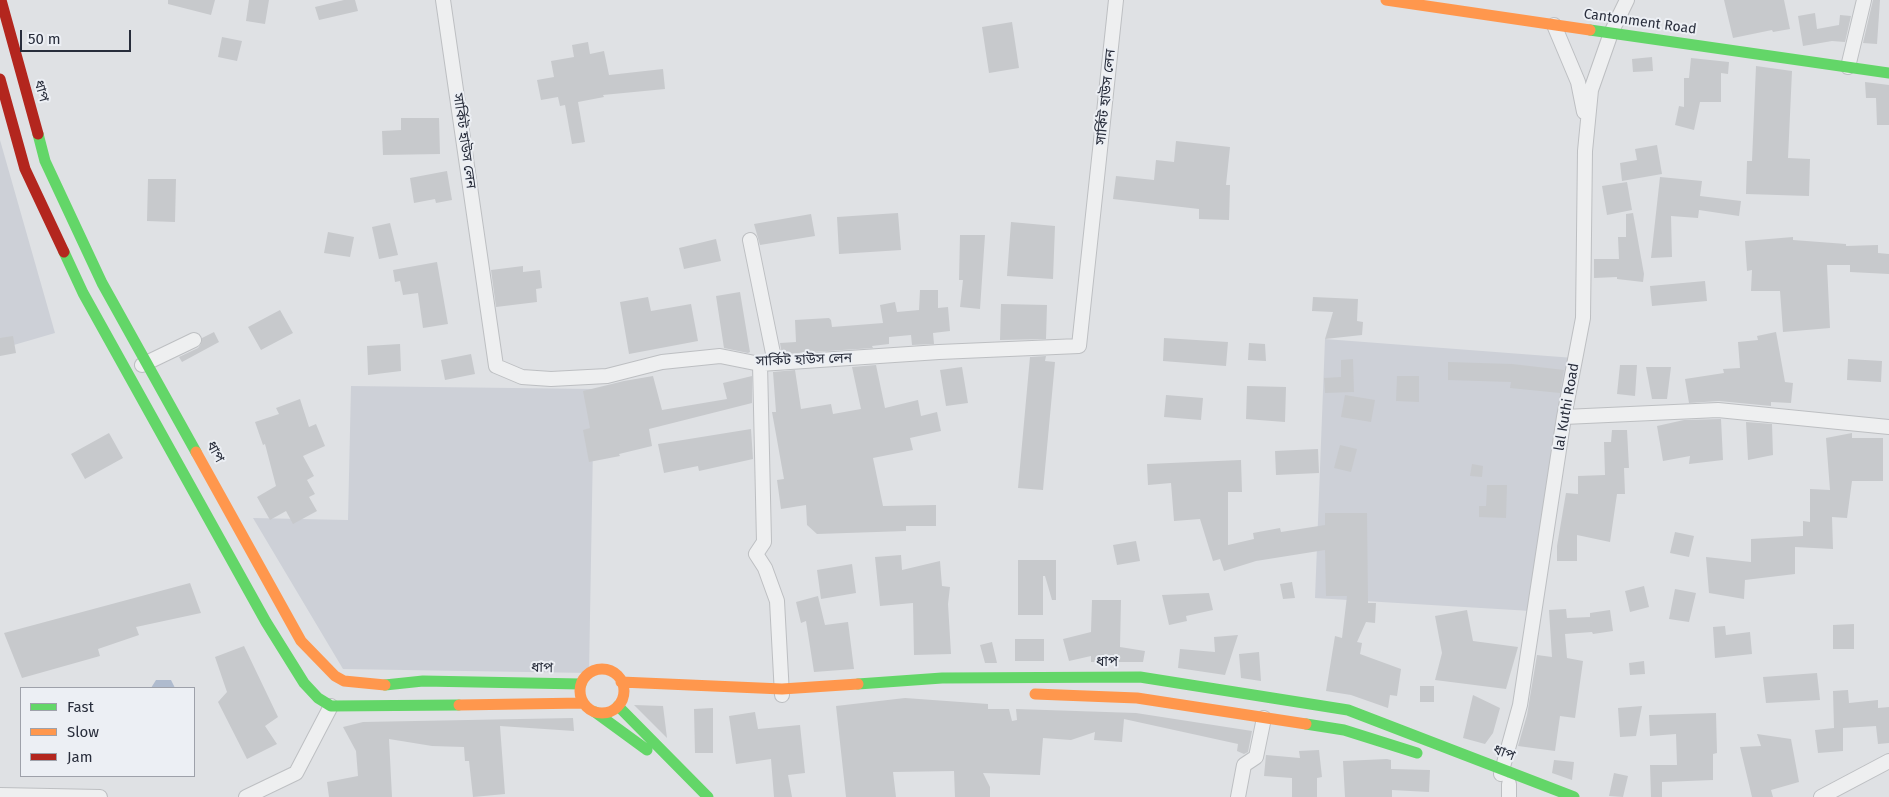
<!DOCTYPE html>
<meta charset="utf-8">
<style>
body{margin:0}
#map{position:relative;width:1889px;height:797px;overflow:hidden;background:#dfe1e4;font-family:"Fira Sans",sans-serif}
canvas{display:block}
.legend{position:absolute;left:20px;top:687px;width:175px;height:90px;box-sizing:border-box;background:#eceff4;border:1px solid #9ea1aa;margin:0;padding:6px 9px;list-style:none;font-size:15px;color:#282d3b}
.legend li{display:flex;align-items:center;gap:10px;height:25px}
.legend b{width:25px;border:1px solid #9ea1aa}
.scale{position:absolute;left:20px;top:30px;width:111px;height:22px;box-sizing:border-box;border:2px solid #282d3b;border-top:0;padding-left:6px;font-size:15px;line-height:18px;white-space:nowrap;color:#282d3b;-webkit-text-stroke:4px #eceff4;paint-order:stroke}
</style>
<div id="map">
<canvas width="1889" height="797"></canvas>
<ul class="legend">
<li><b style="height:6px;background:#63d668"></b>Fast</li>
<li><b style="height:6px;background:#ff974d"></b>Slow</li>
<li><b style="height:6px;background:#b3261e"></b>Jam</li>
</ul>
<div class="scale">50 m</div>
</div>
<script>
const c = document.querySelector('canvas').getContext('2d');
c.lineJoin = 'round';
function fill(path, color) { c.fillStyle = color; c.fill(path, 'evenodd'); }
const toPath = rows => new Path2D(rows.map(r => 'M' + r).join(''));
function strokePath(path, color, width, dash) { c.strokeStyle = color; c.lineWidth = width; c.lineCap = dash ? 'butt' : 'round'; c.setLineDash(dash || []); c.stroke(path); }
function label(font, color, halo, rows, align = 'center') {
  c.font = font + ' "Fira Sans","Noto Sans Bengali",sans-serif'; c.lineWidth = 4; c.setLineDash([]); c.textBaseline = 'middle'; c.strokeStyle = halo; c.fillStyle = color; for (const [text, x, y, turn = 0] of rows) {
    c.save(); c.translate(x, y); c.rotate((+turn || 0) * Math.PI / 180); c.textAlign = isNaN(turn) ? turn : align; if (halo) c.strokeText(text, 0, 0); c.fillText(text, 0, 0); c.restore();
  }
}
fill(toPath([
 [0,140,55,333,0,349],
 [1325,339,1574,358,1531,611,1315,598],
 [351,386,594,389,589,673,343,669,253,518,348,520]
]), '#cdd0d7');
fill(toPath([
 [156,680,171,680,175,688,151,688]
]), '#afbbce');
fill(toPath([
 [168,0,215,0,211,15,168,4],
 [249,0,269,0,265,24,246,21],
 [344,0,355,0,358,11,319,20,315,7],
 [1724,0,1784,0,1790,29,1773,32,1772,30,1733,38],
 [1873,0,1880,0,1877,44,1863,43],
 [1815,13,1817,29,1839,25,1840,15,1851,16,1845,42,1832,41,1803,46,1798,16],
 [1012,22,1019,68,989,73,982,27],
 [222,37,242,41,237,61,218,57],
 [588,42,590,54,604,51,609,75,663,69,665,89,603,95,604,97,578,102,585,142,572,144,565,105,560,106,558,97,541,100,537,80,554,77,551,61,574,57,572,45],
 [1652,57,1653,71,1633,72,1632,59],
 [1691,58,1729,62,1728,74,1721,73,1721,102,1700,102,1694,130,1675,125,1679,106,1684,107,1684,78,1689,78],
 [1756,66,1792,71,1788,158,1810,159,1809,196,1746,194,1747,161,1752,161],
 [1865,82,1889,85,1889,125,1877,125,1876,98,1866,98],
 [401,118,439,118,440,154,383,155,382,131,401,130],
 [1176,141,1230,147,1226,185,1230,185,1229,220,1199,219,1199,209,1113,199,1116,176,1154,180,1156,160,1174,162],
 [1657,145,1662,174,1622,181,1620,163,1637,160,1635,149],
 [447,171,452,200,436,203,435,199,414,203,410,178],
 [1660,177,1702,181,1700,196,1741,201,1739,216,1699,210,1698,218,1671,216,1672,257,1651,258],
 [148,179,176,179,175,222,147,221],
 [1627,182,1632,210,1607,215,1602,186],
 [898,213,901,250,839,254,837,217],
 [1633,213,1644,274,1643,282,1617,279,1617,277,1594,278,1594,259,1619,259,1618,237,1626,237,1626,214],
 [811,214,815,236,760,245,754,224],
 [1011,222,1055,226,1053,279,1007,276],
 [390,223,398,255,379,259,372,227],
 [328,232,354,237,350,257,324,253],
 [960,235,985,235,980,309,960,307,963,280,959,280],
 [1793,237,1793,240,1846,244,1846,246,1878,245,1878,253,1889,254,1889,274,1850,272,1850,265,1827,265,1830,328,1783,332,1780,291,1751,291,1752,270,1747,271,1745,241],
 [716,239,721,261,684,269,679,248],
 [437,262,448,324,423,328,418,293,403,295,400,281,395,282,393,270],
 [523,266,523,272,540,270,542,288,536,289,537,302,496,307,491,270],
 [1705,281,1707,301,1652,306,1650,286],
 [920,290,938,290,938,308,948,307,950,331,933,333,934,344,912,345,911,335,889,337,889,344,872,346,873,348,782,354,780,343,796,342,795,320,829,318,831,320,832,327,883,323,880,305,895,302,897,312,919,310],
 [740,292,750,352,748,353,724,348,716,296],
 [648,297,651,311,691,304,698,341,629,354,620,302],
 [1313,297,1358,299,1357,321,1363,322,1362,335,1325,339,1333,312,1312,311],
 [1001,304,1047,305,1046,339,1000,340],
 [280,310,293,333,261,350,248,327],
 [214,332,219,342,182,362,179,357,198,348,201,344,202,338],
 [1776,332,1785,382,1793,383,1791,403,1771,402,1771,406,1719,401,1689,403,1685,379,1724,373,1723,369,1740,368,1738,342,1758,340,1757,336],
 [13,336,16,353,0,356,0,338],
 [1164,338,1228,342,1226,366,1163,361],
 [1249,343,1265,344,1266,361,1248,360],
 [400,344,401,371,368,375,367,346],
 [471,354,475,374,445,380,441,360],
 [1046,356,1045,361,1055,362,1043,490,1018,488,1030,357],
 [1353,359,1354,392,1325,393,1324,378,1341,377,1341,360],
 [1848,359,1882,361,1881,382,1847,380],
 [1448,362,1512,364,1564,370,1560,393,1510,388,1511,382,1448,380],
 [876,365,885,408,918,400,921,416,937,412,941,431,910,438,913,450,873,458,883,506,936,505,936,526,906,526,906,531,817,534,807,525,806,505,781,509,777,480,784,479,772,412,776,412,773,372,795,370,801,409,831,404,833,414,861,409,852,367],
 [1620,365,1637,365,1635,396,1617,394],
 [962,367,968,403,946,406,940,370],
 [1646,367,1671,367,1667,399,1652,399],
 [653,376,662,410,727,399,723,383,752,376,752,403,649,429,652,446,619,454,620,456,589,462,583,430,590,428,583,391,624,381],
 [1397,376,1419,376,1419,402,1396,401],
 [1247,386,1286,387,1285,422,1246,419],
 [1166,395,1203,398,1201,420,1164,417],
 [1345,395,1375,400,1371,422,1341,417],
 [300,399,309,427,316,424,325,446,303,456,314,476,307,480,315,494,309,497,317,511,293,524,286,511,270,520,257,497,276,486,265,444,263,445,255,422,279,414,276,408],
 [1721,419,1723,460,1689,464,1690,456,1663,461,1657,426,1684,420],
 [1746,422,1772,424,1773,455,1748,460],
 [751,429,753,459,699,471,698,466,664,473,658,444],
 [1612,430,1627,430,1629,468,1624,468,1625,494,1617,494,1610,542,1577,535,1577,561,1557,561,1557,546,1566,493,1578,494,1578,476,1605,475,1604,442,1611,442],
 [109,433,123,458,85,479,71,454],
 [1852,433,1852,438,1883,438,1883,481,1852,481,1847,518,1832,517,1833,549,1795,547,1795,574,1745,580,1744,599,1709,593,1706,557,1751,562,1751,539,1803,536,1803,521,1810,522,1810,489,1830,490,1826,438],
 [1340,445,1357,449,1351,472,1334,468],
 [1318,449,1319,473,1276,475,1275,451],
 [1241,460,1242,492,1228,492,1228,545,1254,539,1253,533,1280,528,1281,532,1325,525,1325,513,1367,513,1368,603,1376,603,1375,623,1366,622,1357,642,1362,643,1360,654,1401,669,1397,696,1390,695,1388,708,1351,695,1326,691,1335,636,1342,638,1347,596,1326,596,1325,550,1256,561,1224,571,1220,559,1213,561,1200,519,1174,521,1171,483,1148,485,1147,464],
 [1472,464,1483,466,1482,477,1470,476],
 [1487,485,1507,485,1506,518,1479,517,1479,506,1486,506],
 [1675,532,1694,536,1689,557,1670,553],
 [1136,541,1140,561,1117,565,1113,545],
 [901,555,902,570,940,561,942,586,950,587,948,604,951,654,914,655,913,603,880,606,875,557],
 [1018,560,1056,560,1056,600,1052,600,1045,576,1043,576,1043,615,1018,615],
 [852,564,856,593,821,599,817,570],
 [1292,582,1295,598,1283,599,1280,584],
 [190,583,201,613,136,627,139,635,98,649,100,656,22,678,4,633],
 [1644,586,1649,607,1630,612,1625,591],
 [1675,589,1696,593,1689,622,1669,619],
 [1209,593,1213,610,1186,616,1187,621,1169,625,1162,595],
 [818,596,825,625,848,622,854,669,814,672,806,621,801,623,796,602],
 [1092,600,1121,600,1120,647,1145,651,1143,662,1091,662,1091,656,1069,661,1063,639,1091,632],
 [1566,609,1567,618,1590,617,1590,613,1610,610,1613,631,1593,634,1592,632,1565,634,1567,658,1583,661,1575,718,1560,716,1555,751,1518,746,1527,715,1537,655,1552,657,1549,610],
 [1467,610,1473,641,1518,647,1506,689,1435,680,1442,653,1435,616],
 [1854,624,1854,649,1833,649,1833,625],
 [1725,626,1726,635,1750,632,1752,654,1715,658,1713,627],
 [1238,635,1225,675,1178,668,1180,649,1215,652,1214,637],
 [1015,639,1044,639,1044,661,1015,661],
 [992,642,997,663,985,663,980,645],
 [244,646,278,717,265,726,277,744,247,759,218,702,227,692,215,657],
 [1259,652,1261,681,1241,678,1239,654],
 [1644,661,1645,674,1630,675,1629,663],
 [1817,673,1820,700,1766,703,1763,677],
 [1420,686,1434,686,1434,702,1420,702],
 [1848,690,1849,703,1878,700,1878,708,1889,707,1889,743,1878,744,1876,726,1843,728,1843,751,1818,753,1815,730,1834,728,1833,691],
 [1473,695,1500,708,1493,733,1485,744,1463,738],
 [905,698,988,704,988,709,1009,709,1012,721,1017,720,1016,709,1136,713,1252,731,1248,752,1244,754,1237,751,1238,744,1124,719,1122,742,1094,740,1095,732,1071,740,1043,738,1040,775,983,773,990,787,990,797,955,797,954,771,893,772,896,797,846,797,836,706],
 [634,705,663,706,667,738],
 [1642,706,1636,736,1620,737,1618,708],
 [713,708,713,753,695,753,694,709],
 [755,712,758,729,800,725,805,773,788,775,792,797,774,797,771,759,736,764,729,716],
 [1716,713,1717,753,1713,754,1713,780,1662,782,1662,797,1651,797,1650,765,1677,765,1676,734,1650,736,1649,715],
 [573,718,574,731,500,726,505,794,473,797,469,761,465,761,464,747,432,746,389,739,392,797,329,797,327,782,358,776,356,751,343,727,363,722],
 [1757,734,1791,739,1799,782,1771,790,1773,797,1752,797,1740,747,1761,746],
 [1319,750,1322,777,1317,778,1317,797,1292,797,1292,778,1264,776,1266,755,1300,758,1299,751],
 [1387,759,1391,760,1391,769,1430,770,1429,792,1392,790,1392,797,1345,797,1343,761],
 [1554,760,1574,762,1572,780,1552,773],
 [1614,773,1628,776,1623,797,1609,796]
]), '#c7c9cc');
const street = toPath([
 [443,0,496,366,522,377,551,379,607,376,662,362,720,356,760,364,939,352,1079,346,1116,0],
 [1554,25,1578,82,1584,112],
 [1848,67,1864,0],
 [750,240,775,363],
 [760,364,764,542,756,554,765,568,777,601,782,695],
 [142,365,194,340],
 [1564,417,1718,410,1889,427],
 [1501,774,1520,705,1564,417,1583,318,1585,151,1591,90,1611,33,1627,0],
 [0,795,100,797],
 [246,797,296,773,331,706],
 [1238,797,1244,765,1256,757,1264,718],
 [1509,797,1509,784],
 [1821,797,1889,761]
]);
strokePath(street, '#bdbfc2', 16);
strokePath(street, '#eeeff0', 14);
strokePath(toPath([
 [1590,30,1889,73],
 [38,134,45,161,102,283,196,452],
 [64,252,83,293,266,622,304,683,318,698,331,706,459,705],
 [858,684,942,678,1140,677,1348,710,1574,797],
 [385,685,423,681,581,684],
 [618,706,708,797],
 [595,712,647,750],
 [1306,724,1344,730,1417,753]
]), '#63d668', 11);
strokePath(toPath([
 [1386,0,1590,30],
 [196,452,301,641,335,676,344,681,385,685],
 '580 691a22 22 0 1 1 44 0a22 22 0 1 1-44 0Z',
 [621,682,782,689,858,684],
 [1035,694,1137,698,1306,724],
 [459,705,583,703]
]), '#ff974d', 11);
strokePath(toPath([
 [1,0,38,134],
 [0,79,25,169,64,252]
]), '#b3261e', 11);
label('14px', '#282d3b', '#eceff4', [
 ["Cantonment Road",1640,22,8],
 ["ধাপ",41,91,74],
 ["সার্কিট হাউস লেন",1106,97,-84],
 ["সার্কিট হাউস লেন",464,141,82],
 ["সার্কিট হাউস লেন",804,360,-2],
 ["lal Kuthi Road",1567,407,-80],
 ["ধাপ",215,452,61],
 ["ধাপ",1107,662],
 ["ধাপ",542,668,1],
 ["ধাপ",1504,753,21]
]);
</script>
